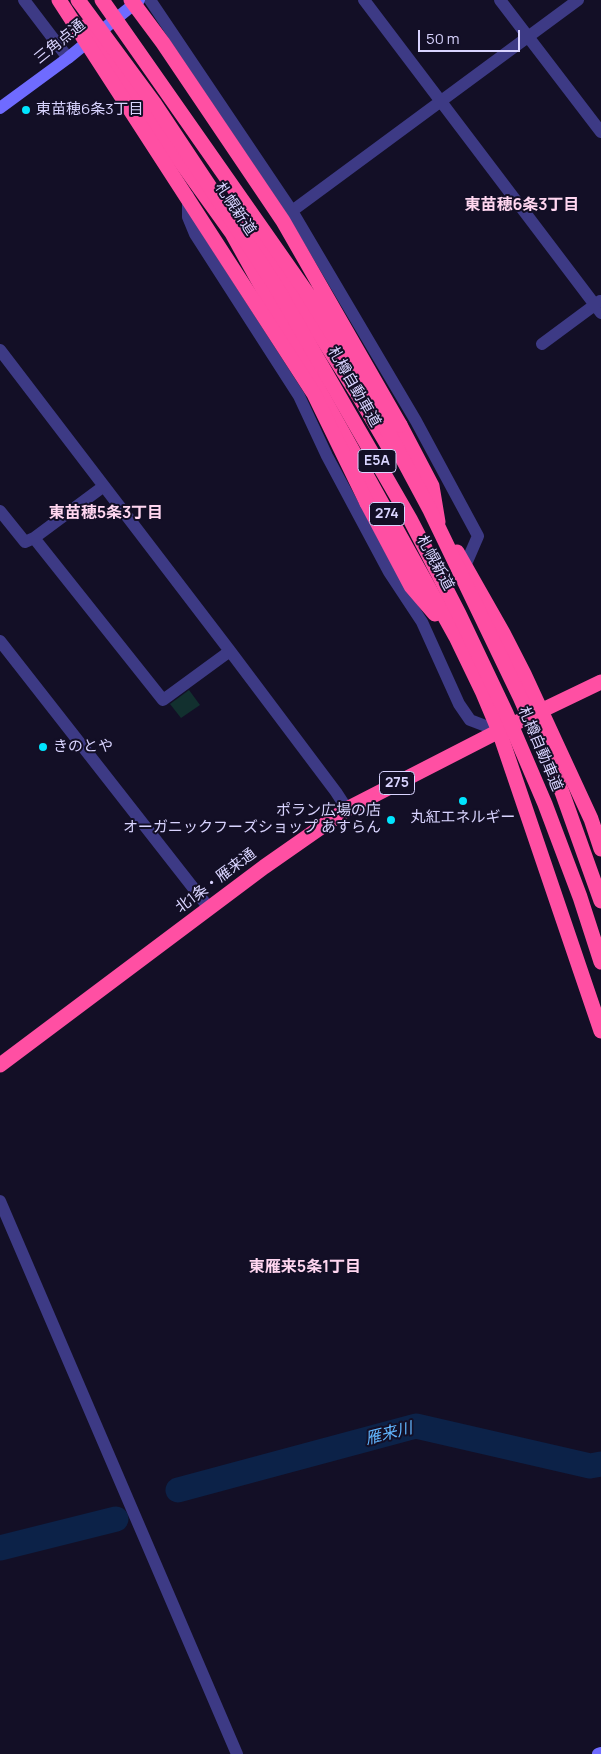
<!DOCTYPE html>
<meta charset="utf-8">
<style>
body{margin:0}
#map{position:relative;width:601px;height:1754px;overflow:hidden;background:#130f26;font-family:Manrope,sans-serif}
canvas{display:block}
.scale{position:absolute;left:418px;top:30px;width:102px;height:22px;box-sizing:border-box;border:2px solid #d9d4ff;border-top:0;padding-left:6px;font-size:15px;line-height:18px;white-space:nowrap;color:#d9d4ff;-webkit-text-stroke:4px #130f26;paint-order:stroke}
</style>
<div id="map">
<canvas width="601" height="1754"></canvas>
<div class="scale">50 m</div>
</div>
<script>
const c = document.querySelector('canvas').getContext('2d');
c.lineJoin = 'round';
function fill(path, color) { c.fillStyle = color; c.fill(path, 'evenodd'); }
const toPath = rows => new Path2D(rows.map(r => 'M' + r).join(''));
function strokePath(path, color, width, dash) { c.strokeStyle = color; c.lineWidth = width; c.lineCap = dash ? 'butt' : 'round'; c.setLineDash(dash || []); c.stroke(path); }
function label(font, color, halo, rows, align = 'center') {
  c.font = font + ' Manrope,"Noto Sans JP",sans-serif'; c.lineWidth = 4; c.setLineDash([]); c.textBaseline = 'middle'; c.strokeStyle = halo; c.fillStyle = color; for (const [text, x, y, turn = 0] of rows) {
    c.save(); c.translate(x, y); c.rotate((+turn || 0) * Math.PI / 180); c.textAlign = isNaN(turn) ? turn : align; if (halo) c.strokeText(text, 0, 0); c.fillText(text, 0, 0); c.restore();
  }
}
fill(toPath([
 [189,690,200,705,181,718,170,704]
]), '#12302f');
strokePath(toPath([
 [178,1490,416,1426,590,1466,601,1464],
 [0,1548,116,1519]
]), '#0c2248', 25);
strokePath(toPath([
 [24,0,68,58],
 [150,0,292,211,416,421,478,536,465,566],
 [364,0,601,313],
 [500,0,601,132],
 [188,196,188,217,195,234,299,396,327,456,389,572,422,622,459,704,470,720,499,731],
 [292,211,578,0],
 [542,344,600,301],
 [0,350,230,651,336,792,347,809],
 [104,486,34,538,163,700,230,651],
 [0,511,25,542,34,538],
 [0,641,209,908],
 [0,1201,237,1754]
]), '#3d3a85', 12);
strokePath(toPath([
 [0,108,68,58,139,0],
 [598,1754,601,1753]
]), '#6f6bff', 12);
strokePath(toPath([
 [84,27,232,233,456,637,483,693,499,731,601,1031],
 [249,222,360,398,391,451],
 [400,425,432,486,438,522],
 [367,503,411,586,435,614],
 [457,552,503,633,524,674,591,819,601,849],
 [0,1065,264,867,347,809,499,731,601,682]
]), '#ff4fa3', 15);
strokePath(toPath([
 [59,0,314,394,367,503],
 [78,0,154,103,275,285,410,519,459,614,506,713,545,804,580,897,601,962],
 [102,0,305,290,355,370,430,510,520,697,562,792,601,901],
 [131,0,163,43,283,221,400,425]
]), '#ff4fa3', 15);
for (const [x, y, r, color] of [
 [26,110,5,"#00e5ff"],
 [43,747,5,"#00e5ff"],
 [463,801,5,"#00e5ff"],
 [391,820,5,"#00e5ff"]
]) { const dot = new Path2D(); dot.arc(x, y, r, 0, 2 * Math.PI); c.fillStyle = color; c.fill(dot); strokePath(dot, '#130f26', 2); }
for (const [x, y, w] of [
 [377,461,38],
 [387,514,35],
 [397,783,35]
]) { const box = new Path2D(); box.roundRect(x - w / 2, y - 11.5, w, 23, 4); c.fillStyle = '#130f26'; c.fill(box); strokePath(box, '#d9d4ff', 1); }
label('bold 14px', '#d9d4ff', null, [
 ["E5A",377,461],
 ["274",387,514],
 ["275",397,783]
]);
label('15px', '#d9d4ff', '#130f26', [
 ["三角点通",60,42,-39],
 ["札幌新道",235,209,56],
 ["札樽自動車道",354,387,60],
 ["札幌新道",435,563,61],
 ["札樽自動車道",540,749,67],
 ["北1条・雁来通",216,881,-37]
]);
label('15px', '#d9d4ff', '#130f26', [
 ["東苗穂6条3丁目",36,110],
 ["きのとや",53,747],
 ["ポラン広場の店",381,811,"right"],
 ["オーガニックフーズショップ あすらん",381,828,"right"],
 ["丸紅エネルギー",463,818,"center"]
], 'left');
label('bold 16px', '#ffd6f0', '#130f26', [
 ["東苗穂6条3丁目",522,206],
 ["東苗穂5条3丁目",106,514],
 ["東雁来5条1丁目",305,1268]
]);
label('italic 16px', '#62b6ff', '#130f26', [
 ["雁来川",389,1434,-14]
]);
</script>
